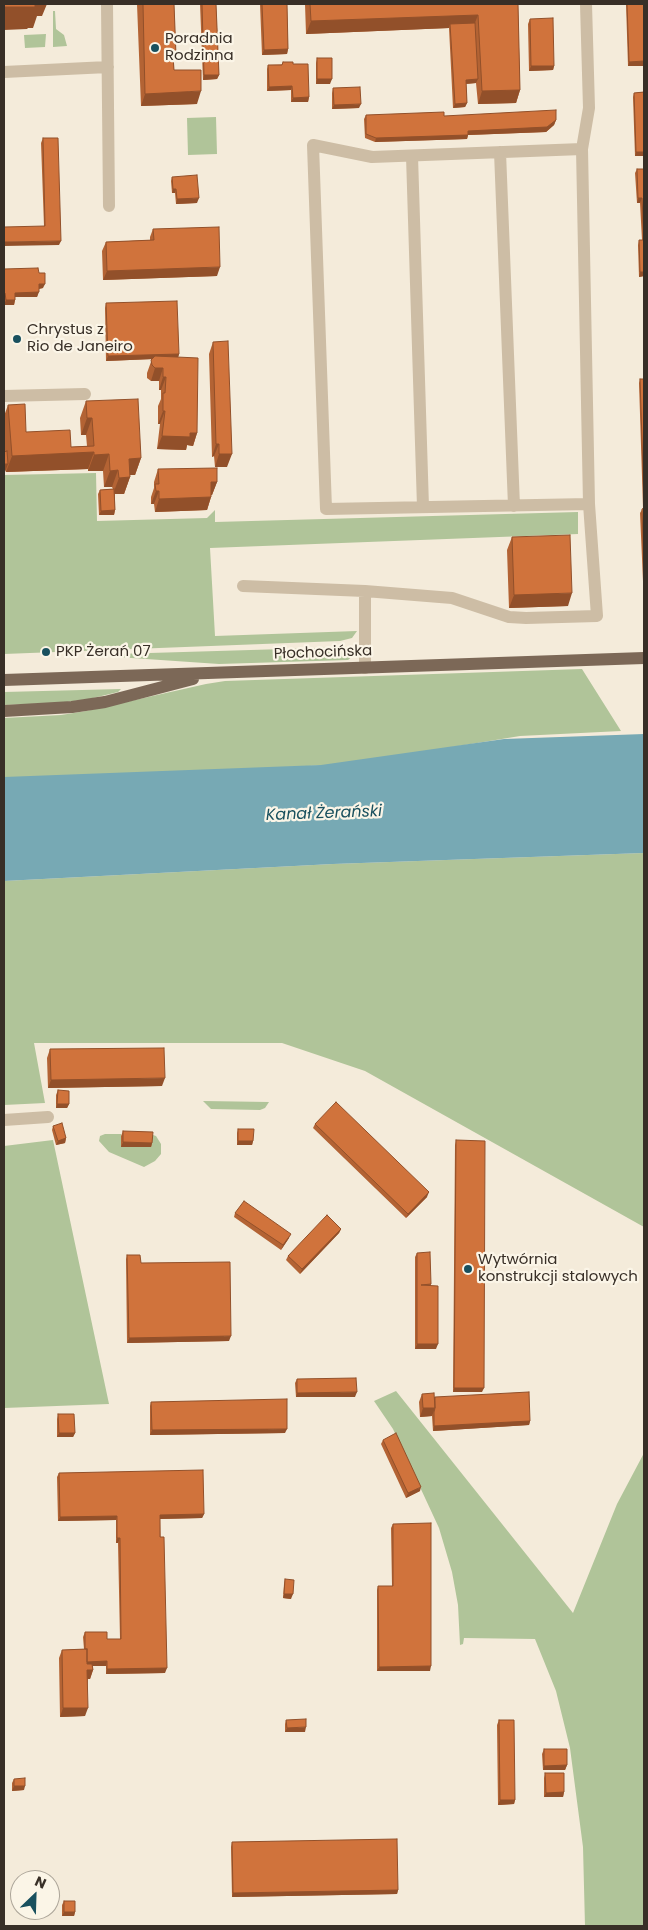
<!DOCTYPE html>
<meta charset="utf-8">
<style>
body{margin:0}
#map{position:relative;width:648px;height:1930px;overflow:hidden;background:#f4ebda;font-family:Poppins,sans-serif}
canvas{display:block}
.frame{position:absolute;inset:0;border:5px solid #382f27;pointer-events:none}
.north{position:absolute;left:10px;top:1870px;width:50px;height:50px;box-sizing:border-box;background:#fbf5e7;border:1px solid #ada69a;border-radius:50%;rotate:24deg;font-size:14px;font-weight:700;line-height:20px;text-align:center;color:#382f27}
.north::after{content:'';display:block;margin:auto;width:18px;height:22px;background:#19505e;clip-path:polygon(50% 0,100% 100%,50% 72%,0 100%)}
</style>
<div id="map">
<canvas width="648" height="1930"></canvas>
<div class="frame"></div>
<div class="north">N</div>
</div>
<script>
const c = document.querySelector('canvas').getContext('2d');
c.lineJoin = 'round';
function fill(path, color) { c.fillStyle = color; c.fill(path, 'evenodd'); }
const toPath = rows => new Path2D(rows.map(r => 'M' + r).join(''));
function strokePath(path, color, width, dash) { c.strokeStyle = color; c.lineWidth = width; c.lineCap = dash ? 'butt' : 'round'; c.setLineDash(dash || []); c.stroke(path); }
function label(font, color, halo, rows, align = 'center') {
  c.font = font + ' Poppins,sans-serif'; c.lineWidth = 4.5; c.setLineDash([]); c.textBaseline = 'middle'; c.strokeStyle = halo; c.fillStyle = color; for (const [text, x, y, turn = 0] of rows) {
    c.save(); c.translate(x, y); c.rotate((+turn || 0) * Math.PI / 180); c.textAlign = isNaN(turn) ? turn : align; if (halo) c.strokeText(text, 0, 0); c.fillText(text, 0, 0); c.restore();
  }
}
fill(toPath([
 [53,11,55,11,56,29,64,35,67,46,53,47],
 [46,34,45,47,25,48,24,35],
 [216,117,217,154,188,155,187,118],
 [96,473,97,521,207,518,215,510,215,522,578,512,578,534,210,548,215,636,357,631,352,638,340,641,4,654,4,475],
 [352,647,353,656,348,660,219,664,117,657,116,654],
 [582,669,621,731,520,736,385,758,385,762,231,770,4,778,4,718,61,715,86,711,206,684,225,681],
 [121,689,118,692,89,699,59,703,4,705,4,692],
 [644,853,644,1227,365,1071,282,1043,34,1043,45,1103,4,1105,4,881,333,864],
 [203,1101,269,1102,265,1108,260,1110,211,1109],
 [105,1134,121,1134,121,1147,150,1147,151,1135,153,1135,156,1136,161,1144,161,1154,155,1161,144,1167,109,1152,99,1141,100,1136],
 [53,1140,109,1404,4,1408,4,1146],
 [396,1391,573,1613,617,1504,644,1453,644,1926,585,1926,583,1847,570,1748,556,1691,535,1639,464,1638,463,1644,460,1645,458,1605,452,1572,439,1528,393,1429,374,1401]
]), '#b0c499');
fill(toPath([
 [644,734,644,853,333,864,4,881,4,777,321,765,504,739]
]), '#77a9b4');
strokePath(toPath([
 [107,4,109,206],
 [4,72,108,67],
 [582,149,589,108,586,4],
 [500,152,514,506],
 [412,156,423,507],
 [4,396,85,394],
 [243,586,365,591,365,668],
 [365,591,452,598,509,617,526,618,597,616,589,504,326,509,313,145,372,157,582,149,589,504],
 [4,1120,48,1117]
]), '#cdbda5', 12);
strokePath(toPath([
 [4,680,644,658],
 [4,711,72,707,105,702,193,679]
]), '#7c6857', 12);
fill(toPath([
 [137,4,174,4,176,55,174,62,174,70,197,104,141,106],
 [200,4,216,4,219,75,217,79,203,80],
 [260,4,287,4,288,49,287,54,262,55],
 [305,4,518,4,520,90,516,103,478,104,476,83,466,84,467,103,465,107,453,108,449,28,306,34],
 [626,4,644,4,644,66,628,66],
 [530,19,554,66,553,70,529,71,528,24],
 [317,58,330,84,316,84,316,63],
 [293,64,309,97,308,102,291,102,291,90,267,91,267,69,268,65],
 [333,88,359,108,332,109,332,93],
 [644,92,644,156,635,156,633,97,634,93],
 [366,115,444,116,556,120,554,125,546,132,468,135,467,139,375,142,365,138,364,119],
 [43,138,59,245,44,226,41,143],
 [637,169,644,169,644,276,639,277,638,245,639,240,642,240,640,203,637,203,635,173],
 [172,177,197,203,176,204,175,193,172,193,171,181],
 [153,229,217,276,103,280,102,251,106,242,150,240,150,237],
 [4,269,39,273,43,288,39,289,37,297,15,297,15,300,14,305,4,305],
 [106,303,179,354,178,357,197,433,193,446,187,445,186,450,157,449,160,424,158,424,158,406,161,399,161,390,159,390,159,381,151,381,147,378,147,373,152,359,106,361,105,308],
 [213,342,227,467,215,467,214,456,212,457,209,354],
 [640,379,644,379,644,604,640,513,643,508,639,383],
 [86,401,141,458,135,475,130,475,130,477,124,494,115,494,115,510,114,515,99,515,98,494,100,490,113,489,112,487,104,487,103,471,88,471,88,469,6,472,6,469,5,472,4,472,4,416,8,405,26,432,71,447,87,446,86,435,81,435,80,418],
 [158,469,217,482,212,495,211,495,211,497,207,510,155,512,154,504,151,504,151,497,154,488,154,482],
 [512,537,568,606,509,608,507,550],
 [50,1049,162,1086,48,1088,47,1058],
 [58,1090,69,1104,67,1108,56,1108,56,1095],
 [315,1124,427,1197,406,1218,313,1128],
 [53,1126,66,1138,65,1143,56,1145,52,1130],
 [238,1129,253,1141,252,1145,237,1145,237,1133],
 [123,1131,152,1143,151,1147,121,1147,121,1136],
 [456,1140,482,1392,453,1392,455,1145],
 [235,1213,289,1238,281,1250,234,1217],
 [341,1229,339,1233,300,1274,286,1260,288,1256],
 [417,1253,431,1284,436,1349,415,1349,415,1257],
 [127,1255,141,1263,229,1341,127,1343,126,1259],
 [297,1379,355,1397,296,1397,295,1383],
 [422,1394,435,1397,530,1421,529,1425,433,1431,432,1416,420,1417,419,1402],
 [151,1402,285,1433,150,1435,150,1406],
 [58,1414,75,1433,73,1437,57,1437,57,1419],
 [383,1440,420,1491,406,1498,381,1444],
 [59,1473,204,1514,202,1518,160,1519,165,1673,106,1674,106,1666,93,1666,93,1670,90,1679,88,1679,85,1716,60,1717,59,1658,62,1650,84,1649,83,1637,85,1632,107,1639,120,1639,118,1543,116,1543,116,1520,58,1521,57,1477],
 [393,1524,430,1671,377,1671,377,1590,378,1586,392,1586,391,1528],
 [285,1579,291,1599,283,1598,284,1584],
 [286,1720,305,1732,285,1732,285,1724],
 [499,1720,515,1800,514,1804,498,1805,497,1725],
 [544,1749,567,1765,565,1770,543,1770,542,1754],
 [545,1773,564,1792,563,1797,544,1797,544,1778],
 [14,1779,24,1790,12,1791,12,1783],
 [232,1842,398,1890,397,1894,232,1897,231,1847],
 [64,1901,75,1912,74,1916,62,1916,62,1905]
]), '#b36334');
fill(toPath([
 [37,4,47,4,42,16,37,16,33,28,28,28,27,29,4,30,4,7,35,5],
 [478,15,473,28,450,24,449,28,306,34,311,21],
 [288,49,287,54,262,55,264,50],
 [644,61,644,66,628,66,629,62],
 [531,66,554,66,553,70,529,71],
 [204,75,219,75,217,79,203,80],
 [317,79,332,79,330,84,316,84],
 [478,79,476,83,464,84,466,80],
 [292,86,291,90,267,91,269,87],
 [520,90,516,103,478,104,482,91],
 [201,91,197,104,141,106,145,94],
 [309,97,308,102,291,102,293,98],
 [467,103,465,107,453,108,455,104],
 [361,104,359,108,332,109,334,105],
 [556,120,554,125,546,132,468,135,467,139,375,142,376,138,468,131],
 [636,152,644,152,644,156,635,156],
 [173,189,176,189,175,193,172,193],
 [199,198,197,203,176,204,177,199],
 [638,198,642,198,640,203,637,203],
 [61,241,59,245,4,246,4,242],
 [220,267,217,276,103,280,107,271],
 [640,272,644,272,644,276,639,277],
 [39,284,45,284,43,288,37,289],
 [39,292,37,297,13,297,15,293],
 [6,300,15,300,14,305,4,305],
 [179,354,178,358,106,361,108,356],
 [155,368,163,368,159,381,151,381],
 [163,377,166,377,161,390,159,390],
 [163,411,165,411,160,424,158,424],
 [87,418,92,418,86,435,81,435],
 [190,433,197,433,193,446,187,445,186,450,157,449,162,436],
 [216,444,219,444,214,456,212,457],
 [94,452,88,469,6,472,12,456],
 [109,454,103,471,88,471,94,455],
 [219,454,232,454,227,467,215,467],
 [141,458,135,475,123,475,129,459],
 [4,464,8,464,5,472,4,472],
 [118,470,112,487,104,487,110,471],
 [130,477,124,494,113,494,119,478],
 [211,482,217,482,212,495,206,495],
 [156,491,159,491,154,504,151,504],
 [211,497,207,510,155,512,159,499],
 [115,510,114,515,99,515,101,511],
 [572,593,568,606,509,608,514,595],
 [165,1078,162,1086,48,1088,51,1080],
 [57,1104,69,1104,67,1108,56,1108],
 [66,1138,65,1143,56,1145,58,1141],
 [238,1141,253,1141,252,1145,237,1145],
 [123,1142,152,1143,151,1147,121,1147],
 [429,1192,427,1197,406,1218,408,1214],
 [341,1229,339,1233,300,1274,302,1269],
 [291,1234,289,1238,281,1250,283,1245],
 [231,1336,229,1341,127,1343,129,1338],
 [417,1344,438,1344,436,1349,415,1349],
 [454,1388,484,1388,482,1392,453,1392],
 [357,1392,355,1397,296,1397,297,1393],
 [423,1408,435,1408,432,1416,420,1417],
 [530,1421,529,1425,433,1431,434,1426],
 [287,1429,285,1433,150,1435,152,1430],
 [59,1433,75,1433,73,1437,57,1437],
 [421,1487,420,1491,406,1498,408,1493],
 [204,1514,202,1518,159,1519,160,1515],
 [117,1516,116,1520,58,1521,60,1517],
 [117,1538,120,1538,118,1543,116,1543],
 [284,1594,293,1594,291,1599,283,1598],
 [107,1661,106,1666,84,1666,86,1662],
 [431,1666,430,1671,377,1671,379,1667],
 [167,1668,165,1673,106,1674,107,1669],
 [87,1670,93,1670,90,1679,84,1679],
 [63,1708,88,1708,85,1716,60,1717],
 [306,1727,305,1732,285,1732,287,1728],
 [567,1765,565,1770,543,1770,544,1766],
 [14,1786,25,1786,24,1790,12,1791],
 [564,1792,563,1797,544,1797,546,1793],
 [500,1800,515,1800,514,1804,498,1805],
 [398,1890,397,1894,232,1897,233,1893],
 [64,1912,75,1912,74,1916,62,1916]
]), '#92502a');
const building = toPath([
 [4,4,41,4,41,5,35,5,35,7,4,7,4,4],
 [143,4,174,4,176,55,173,56,174,70,201,70,201,91,145,94,143,4],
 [202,4,216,4,219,75,204,75,202,4],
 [262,4,287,4,288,49,264,50,262,4],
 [310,4,518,4,520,90,482,91,478,15,311,21,310,4],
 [627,4,644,4,644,61,629,62,627,4],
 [553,18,554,66,531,66,530,19,553,18],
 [475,23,478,79,466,80,467,103,455,104,450,24,475,23],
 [317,58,332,58,332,79,317,79,317,58],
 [283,62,293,62,293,64,308,64,309,97,293,98,292,86,269,87,268,65,282,65,283,62],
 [360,87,361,104,334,105,333,88,360,87],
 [644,92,644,152,636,152,634,93,644,92],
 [556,110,556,120,547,127,468,131,468,135,376,138,366,134,366,115,444,112,444,116,556,110],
 [43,138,58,138,61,241,4,242,4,227,45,226,43,138],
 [637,169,644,169,644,272,640,272,639,240,644,240,642,198,638,198,637,169],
 [197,175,199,198,177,199,176,189,173,189,172,177,197,175],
 [219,227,220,267,107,271,106,242,154,240,153,229,219,227],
 [38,268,39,273,45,273,45,284,39,284,39,292,15,293,15,300,6,300,5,293,4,293,4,269,38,268],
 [177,301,179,354,108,356,106,303,177,301],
 [228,341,232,454,219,454,219,444,216,444,213,342,228,341],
 [155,356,198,358,197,433,190,433,190,437,162,436,165,411,163,411,163,393,165,393,166,377,163,377,163,368,155,368,152,365,151,360,155,356],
 [640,379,644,379,644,503,640,379],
 [138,399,141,458,129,459,130,477,119,478,118,470,110,471,109,454,94,455,94,452,12,456,8,405,25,404,26,432,70,430,71,447,94,446,92,418,87,418,86,401,138,399],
 [7,451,8,464,4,464,4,452,7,451],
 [217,468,217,482,211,482,211,497,159,499,159,491,156,491,155,484,159,484,158,469,217,468],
 [114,489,115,510,101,511,100,490,114,489],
 [644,508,644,571,642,509,644,508],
 [570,535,572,593,514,595,512,537,570,535],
 [164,1048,165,1078,51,1080,50,1049,164,1048],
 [58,1090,69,1091,69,1104,57,1104,58,1090],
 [336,1102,429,1192,408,1214,315,1124,336,1102],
 [62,1123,66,1138,58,1141,53,1126,62,1123],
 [238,1129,254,1129,253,1141,238,1141,238,1129],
 [123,1131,153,1132,152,1143,123,1142,123,1131],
 [456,1140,485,1141,484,1388,454,1388,456,1140],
 [244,1201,291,1234,283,1245,235,1213,244,1201],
 [327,1215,341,1229,302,1269,288,1256,327,1215],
 [430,1252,431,1284,421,1285,438,1286,438,1344,417,1344,417,1253,430,1252],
 [127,1255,140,1255,141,1263,230,1262,231,1336,129,1338,127,1255],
 [356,1378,357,1392,297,1393,297,1379,356,1378],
 [529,1392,530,1421,434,1426,434,1412,435,1408,435,1397,529,1392],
 [434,1393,435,1408,423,1408,422,1394,434,1393],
 [287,1399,287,1429,152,1430,151,1402,287,1399],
 [58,1414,74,1414,75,1433,59,1433,58,1414],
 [396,1433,421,1487,408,1493,383,1440,396,1433],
 [203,1470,204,1514,160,1515,160,1537,164,1537,167,1668,107,1669,107,1661,87,1662,87,1649,85,1649,85,1632,107,1632,107,1639,121,1639,120,1538,117,1538,117,1516,60,1517,59,1473,203,1470],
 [431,1523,431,1666,379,1667,378,1586,393,1586,393,1524,431,1523],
 [285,1579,294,1580,293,1594,284,1594,285,1579],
 [87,1649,87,1664,92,1664,93,1670,87,1670,88,1708,63,1708,62,1650,87,1649],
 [306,1719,306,1727,287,1728,286,1720,306,1719],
 [499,1720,514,1720,515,1800,500,1800,499,1720],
 [544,1749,567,1749,567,1765,544,1766,544,1749],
 [545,1773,564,1773,564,1792,546,1793,545,1773],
 [25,1778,25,1786,14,1786,14,1779,25,1778],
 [397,1839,398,1890,233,1893,232,1842,397,1839],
 [64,1901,75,1901,75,1912,64,1912,64,1901]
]);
fill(building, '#d0733c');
strokePath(building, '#92502a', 1);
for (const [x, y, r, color] of [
 [155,48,5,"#19505e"],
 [17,339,5,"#19505e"],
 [46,652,5,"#19505e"],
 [468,1269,5,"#19505e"]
]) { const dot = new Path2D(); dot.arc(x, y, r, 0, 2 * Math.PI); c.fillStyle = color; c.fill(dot); strokePath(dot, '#fbf5e7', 2); }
label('15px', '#382f27', '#fbf5e7', [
 ["Poradnia",165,39],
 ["Rodzinna",165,56],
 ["Chrystus z",27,330],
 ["Rio de Janeiro",27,347],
 ["PKP Żerań 07",56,652],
 ["Wytwórnia",478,1260],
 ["konstrukcji stalowych",478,1277]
], 'left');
label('15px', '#382f27', '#fbf5e7', [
 ["Płochocińska",323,653,-2]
]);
label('italic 16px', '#19505e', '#fbf5e7', [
 ["Kanał Żerański",324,814,-2]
]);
</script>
